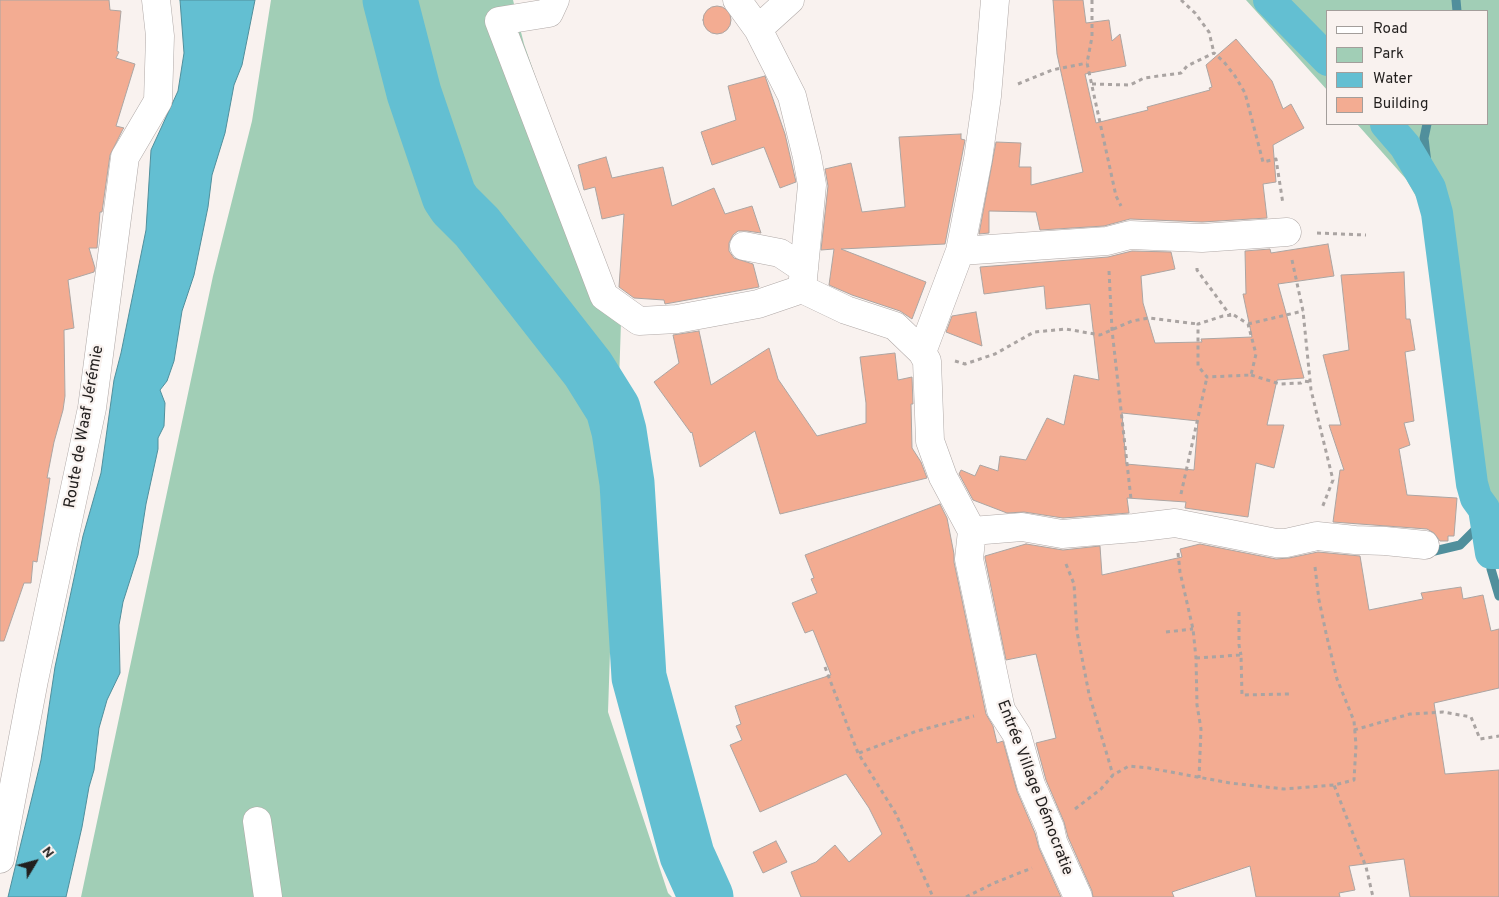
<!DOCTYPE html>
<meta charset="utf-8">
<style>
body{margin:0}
#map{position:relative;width:1499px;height:897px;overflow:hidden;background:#f9f2ef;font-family:Overpass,sans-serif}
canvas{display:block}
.legend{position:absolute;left:1326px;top:10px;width:162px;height:115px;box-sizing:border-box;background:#f9f2ef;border:1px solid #a39e9b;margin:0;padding:6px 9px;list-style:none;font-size:15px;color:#221f1e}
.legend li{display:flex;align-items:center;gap:10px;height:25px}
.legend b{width:25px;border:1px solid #a39e9b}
.north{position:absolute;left:10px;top:837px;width:50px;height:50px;-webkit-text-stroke:4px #f9f2ef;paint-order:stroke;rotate:53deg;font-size:14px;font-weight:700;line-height:20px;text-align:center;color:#221f1e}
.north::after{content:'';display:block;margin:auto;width:18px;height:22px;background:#221f1e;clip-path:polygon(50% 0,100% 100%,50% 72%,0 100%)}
</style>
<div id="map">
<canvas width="1499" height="897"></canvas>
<ul class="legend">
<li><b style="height:6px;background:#fff"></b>Road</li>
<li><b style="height:14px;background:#a1ceb6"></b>Park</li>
<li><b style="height:14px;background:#63bfd2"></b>Water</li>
<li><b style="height:14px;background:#f3ac92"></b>Building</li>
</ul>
<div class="north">N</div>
</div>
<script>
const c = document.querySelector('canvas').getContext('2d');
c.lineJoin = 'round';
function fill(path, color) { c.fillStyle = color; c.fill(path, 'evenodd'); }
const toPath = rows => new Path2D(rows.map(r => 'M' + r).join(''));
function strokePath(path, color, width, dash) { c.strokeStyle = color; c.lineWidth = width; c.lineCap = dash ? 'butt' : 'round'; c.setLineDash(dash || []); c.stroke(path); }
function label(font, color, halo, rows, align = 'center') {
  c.font = font + ' Overpass,sans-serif'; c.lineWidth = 4.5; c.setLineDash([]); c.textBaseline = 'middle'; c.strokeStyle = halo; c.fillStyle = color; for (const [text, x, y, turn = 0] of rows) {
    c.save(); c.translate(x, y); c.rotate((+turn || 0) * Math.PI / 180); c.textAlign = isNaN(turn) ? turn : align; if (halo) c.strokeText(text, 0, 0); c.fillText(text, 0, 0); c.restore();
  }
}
fill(toPath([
 [271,0,513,0,524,44,621,322,608,712,668,893,672,897,81,897,213,276,252,121],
 [1246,0,1499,0,1499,544,1483,537,1467,488,1422,207,1406,179,1357,124,1488,124,1488,11,1328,11,1328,91]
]), '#a1ceb6');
const water = toPath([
 [180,0,255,0,242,65,234,85,225,133,212,175,208,207,194,275,182,311,174,361,167,381,160,390,165,403,164,426,158,438,158,449,146,504,138,555,123,602,119,625,120,673,107,700,99,728,94,770,89,787,82,827,66,897,8,897,41,760,55,667,83,536,101,473,114,380,121,353,146,230,151,150,178,91,184,53,180,0]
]);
fill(water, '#63bfd2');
strokePath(water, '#508f9c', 1);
strokePath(toPath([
 [1456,0,1457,11],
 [1427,124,1424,138,1430,188],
 [1426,553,1460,545,1482,523,1491,553,1491,569,1499,596]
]), '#508f9c', 9);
strokePath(toPath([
 [1269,0,1328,60],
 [1386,124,1405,146,1430,188,1437,213,1472,484,1476,498,1484,509,1491,553,1499,553]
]), '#63bfd2', 32);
strokePath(toPath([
 [390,0,414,93,449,196,455,205,477,227,588,369,613,409,619,431,627,483,639,677,687,855,706,897]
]), '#63bfd2', 55);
const building = toPath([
 [0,0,109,0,110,10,121,11,117,51,119,52,116,58,135,64,116,126,124,128,123,129,110,155,102,212,100,212,97,248,89,248,95,268,94,272,68,280,74,328,64,330,65,396,63,410,54,442,47,478,50,478,37,562,33,561,31,583,24,583,4,641,0,641,0,0],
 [1053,0,1083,0,1086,23,1109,20,1112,41,1120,34,1126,66,1085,74,1096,123,1148,110,1147,107,1210,90,1209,88,1212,87,1206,65,1236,39,1272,81,1283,109,1291,104,1304,128,1273,145,1276,182,1263,184,1267,218,1202,222,1130,219,1104,226,1040,230,1036,212,989,211,989,233,979,234,996,142,1021,143,1019,167,1031,167,1031,185,1083,172,1057,54,1053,0],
 '703 20a14 14 0 1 1 28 0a14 14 0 1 1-28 0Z',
 [765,76,785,134,796,182,780,188,764,147,712,165,701,132,736,120,728,86,765,76],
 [961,134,961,139,965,140,945,244,841,249,926,282,912,319,900,311,852,295,829,285,834,249,821,250,828,186,825,169,851,163,862,212,905,207,899,137,961,134],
 [606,157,612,178,663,167,672,206,714,188,725,214,752,206,761,233,747,231,738,231,733,235,729,243,729,251,734,258,753,264,759,287,665,304,664,300,634,298,619,287,624,214,602,219,595,187,584,190,578,165,606,157],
 [1328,244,1334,276,1278,284,1304,378,1277,380,1267,425,1284,425,1274,468,1256,463,1248,517,1185,508,1186,502,1127,498,1129,513,1063,518,1024,512,1007,513,973,500,959,474,961,470,975,476,980,465,998,471,1000,456,1026,460,1047,418,1064,425,1074,375,1099,380,1090,304,1046,309,1044,286,984,294,980,267,1108,257,1132,251,1171,252,1175,269,1141,276,1143,303,1155,343,1202,342,1201,339,1252,337,1243,294,1246,294,1245,251,1270,249,1271,253,1328,244],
 [1122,413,1198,421,1194,470,1126,464,1122,413],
 [1404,272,1406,319,1410,319,1415,350,1405,352,1414,421,1404,423,1410,445,1399,449,1407,495,1457,498,1454,536,1448,536,1448,541,1440,541,1434,533,1427,529,1333,522,1340,470,1344,470,1329,425,1341,425,1323,355,1349,350,1341,275,1404,272],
 [976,312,982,346,946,332,952,316,976,312],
 [699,331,711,385,769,348,778,379,817,436,866,423,866,403,860,357,895,353,898,380,912,377,913,404,911,404,912,448,921,462,927,478,780,514,755,431,700,467,692,432,691,433,654,382,679,363,673,335,699,331],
 [940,504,947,518,954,554,954,562,986,714,993,726,997,743,1003,741,1017,791,1035,833,1039,848,1061,897,801,897,791,872,816,862,835,845,849,862,882,834,869,808,846,774,760,812,730,745,742,740,736,726,741,724,735,706,831,675,813,630,805,633,792,603,817,593,811,579,814,578,805,555,940,504],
 [1026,544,1063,550,1100,546,1102,575,1182,557,1180,549,1200,544,1276,559,1289,558,1318,552,1360,556,1369,610,1423,599,1421,593,1461,587,1463,599,1483,595,1491,631,1499,629,1499,688,1434,703,1445,774,1499,770,1499,897,1410,897,1404,859,1349,866,1355,890,1339,893,1340,897,1256,897,1250,866,1172,892,1174,897,1093,897,1092,891,1068,837,1064,822,1046,780,1036,743,1056,738,1036,654,1006,660,985,558,985,556,1026,544],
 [776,841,787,862,763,873,753,852,776,841]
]);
fill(building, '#f3ac92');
strokePath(building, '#aca5a2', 1);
const minor = toPath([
 [555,0,549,13,499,21,604,296,639,321,677,319,758,304,802,289,846,310,895,326,922,352,927,361,930,441,943,477,972,531],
 [737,0,758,29],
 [790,0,758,29,792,96,807,157,812,185,802,289],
 [744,246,780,253,804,269],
 [960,251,1107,241,1130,235,1202,238,1287,232],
 [922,352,960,251,978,159,987,96,995,0],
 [972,531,1022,527,1062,534,1134,528,1175,523,1276,543,1286,543,1317,536,1355,540,1385,541,1425,545],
 [972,531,969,559,1001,710,1017,735,1031,785,1050,828,1053,842,1078,897],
 [257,821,268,897],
 [0,859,34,680,92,408,125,157,158,101,160,36,156,0]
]);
strokePath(minor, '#b0a9a7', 29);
strokePath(toPath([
 [1092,0,1092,37,1087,63,1116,196,1121,206],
 [1181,0,1195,13,1209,32,1214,53],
 [1018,84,1052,70,1087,63],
 [1092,84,1130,85,1144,78,1181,73,1187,66,1214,53,1224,62,1235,76,1245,93,1263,162,1276,159,1283,204],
 [1317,233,1366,235],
 [1292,260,1303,311,1311,390,1333,480,1322,508],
 [1197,268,1197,270,1230,315],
 [1109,271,1112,330,1131,499],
 [1234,315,1248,324,1256,354,1251,375,1207,377,1198,366,1198,324,1223,316,1234,315],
 [1248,324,1303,311],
 [955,361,965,364,995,354,1034,332,1066,329,1100,335,1132,321,1149,318,1198,324],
 [1251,375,1280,384,1301,383,1304,381,1311,382],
 [1181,494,1207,377],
 [1178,553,1180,572,1193,629,1196,658,1197,705,1201,729,1199,778],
 [1066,564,1074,584,1077,632,1089,694,1113,775],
 [1315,567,1319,600,1326,633,1337,679,1354,721,1356,745,1354,780,1334,785,1366,867,1373,897],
 [1239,612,1239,645,1241,655],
 [1166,632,1193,629],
 [1196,658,1241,655,1242,695,1290,694],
 [825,667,858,753,896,814,933,897],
 [1354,730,1410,714,1443,712,1471,717,1480,739,1499,736],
 [859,753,917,731,974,716],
 [1075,809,1101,789,1113,775,1129,766,1149,768,1230,783,1284,789,1334,785],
 [966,897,994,883,1032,868]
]), '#aaa4a2', 3, [4, 4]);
strokePath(minor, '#fff', 28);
label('16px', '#221f1e', '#f9f2ef', [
 ["Route de Waaf Jérémie",85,427,-80],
 ["Entrée Village Démocratie",1034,788,69]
]);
</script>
